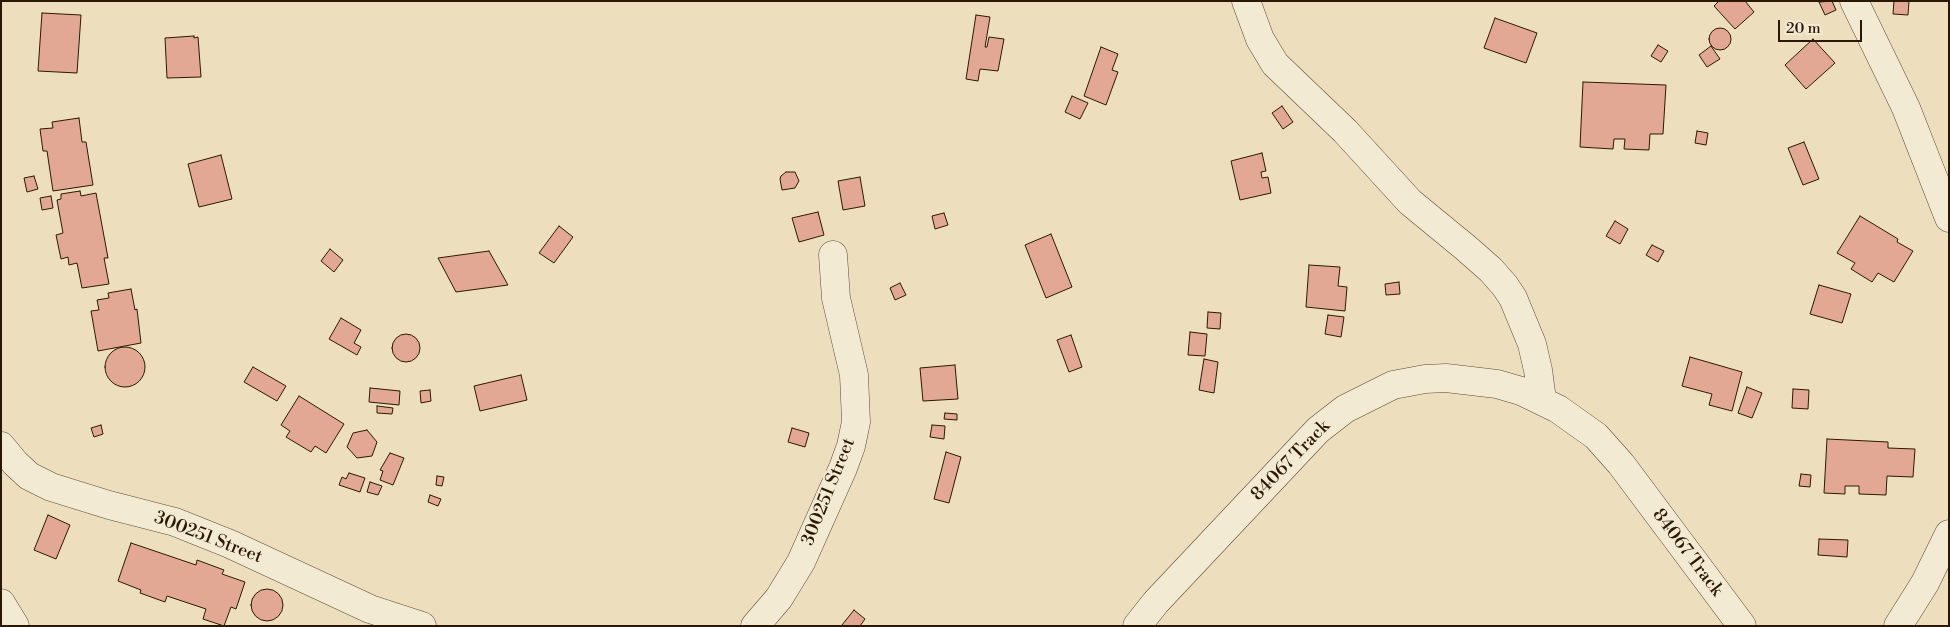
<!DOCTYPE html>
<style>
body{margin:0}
#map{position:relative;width:1950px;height:627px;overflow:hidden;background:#eddfbd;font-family:"Libre Bodoni",serif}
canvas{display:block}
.frame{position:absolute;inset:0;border:2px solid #2b1804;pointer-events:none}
.scale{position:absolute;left:1778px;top:20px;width:84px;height:22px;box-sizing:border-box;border:2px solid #2b1804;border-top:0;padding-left:6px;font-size:15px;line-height:18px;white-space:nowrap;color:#2b1804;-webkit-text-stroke:4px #f3ead4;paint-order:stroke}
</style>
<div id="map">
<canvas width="1950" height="627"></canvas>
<div class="frame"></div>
<div class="scale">20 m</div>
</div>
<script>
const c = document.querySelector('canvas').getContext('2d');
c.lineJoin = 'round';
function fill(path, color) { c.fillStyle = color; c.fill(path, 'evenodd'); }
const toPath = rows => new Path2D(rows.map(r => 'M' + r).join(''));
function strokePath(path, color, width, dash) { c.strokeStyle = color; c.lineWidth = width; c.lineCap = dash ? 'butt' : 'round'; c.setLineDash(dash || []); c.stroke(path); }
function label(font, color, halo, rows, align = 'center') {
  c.font = font + ' "Libre Bodoni",serif'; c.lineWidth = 4; c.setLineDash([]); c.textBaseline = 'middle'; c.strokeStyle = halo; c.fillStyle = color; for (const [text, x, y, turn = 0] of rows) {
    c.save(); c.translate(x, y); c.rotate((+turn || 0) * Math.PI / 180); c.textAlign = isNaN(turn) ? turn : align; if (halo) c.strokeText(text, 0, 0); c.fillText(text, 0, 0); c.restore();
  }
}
const building = toPath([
 [1719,1,1745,1,1754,12,1735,29,1714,6,1719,1],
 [1832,1,1836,10,1825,15,1819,2,1832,1],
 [1894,1,1909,1,1908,15,1893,14,1894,1],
 [42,13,81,15,77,73,38,71,42,13],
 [976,15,990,17,985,47,987,47,989,37,1004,39,998,71,980,69,978,81,966,79,976,15],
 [1495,18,1537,33,1526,63,1484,48,1495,18],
 '1709 39a11 11 0 1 1 22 0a11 11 0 1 1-22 0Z',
 [194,36,194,38,198,37,201,77,167,78,165,38,194,36],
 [1813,39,1835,63,1806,89,1785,65,1813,39],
 [1658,45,1668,51,1661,62,1651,56,1658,45],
 [1711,46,1720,59,1707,67,1699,55,1711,46],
 [1101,47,1118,54,1112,70,1118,72,1106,105,1084,96,1101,47],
 [1583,82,1666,85,1663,134,1650,134,1649,150,1624,149,1625,139,1614,139,1613,149,1580,147,1583,82],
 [1072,96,1088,103,1080,119,1065,112,1072,96],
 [1282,106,1293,122,1283,129,1272,113,1282,106],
 [79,118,82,142,86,142,93,185,53,191,47,151,43,151,40,129,53,128,52,122,79,118],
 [1697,131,1708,133,1706,145,1695,143,1697,131],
 [1804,142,1819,179,1803,185,1788,148,1804,142],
 [1262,153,1266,171,1261,172,1262,178,1268,177,1271,193,1240,200,1231,161,1262,153],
 [221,155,232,199,199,207,188,164,221,155],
 [786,172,795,172,799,181,795,188,782,190,780,179,781,176,786,172],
 [34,176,38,189,27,192,24,178,34,176],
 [860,177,865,206,843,210,838,181,860,177],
 [80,191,81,196,96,193,108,258,104,258,109,284,82,288,77,263,69,265,68,257,61,259,56,235,63,233,57,200,61,199,61,194,80,191],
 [51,196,53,208,42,210,40,198,51,196],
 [818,212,824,235,799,242,792,218,818,212],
 [944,213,948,225,935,229,932,216,944,213],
 [1860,216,1898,239,1897,242,1913,251,1894,282,1878,273,1872,282,1851,269,1855,263,1837,253,1860,216],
 [1615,221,1628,229,1620,244,1606,236,1615,221],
 [559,226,573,237,554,263,539,253,559,226],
 [1051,234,1072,287,1046,298,1025,245,1051,234],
 [1652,245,1664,251,1658,262,1646,255,1652,245],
 [330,249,343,260,334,272,321,261,330,249],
 [489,251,508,285,456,292,438,258,489,251],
 [1309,265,1340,267,1338,286,1347,287,1345,311,1306,307,1309,265],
 [1399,282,1400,294,1386,295,1385,284,1399,282],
 [900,283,906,295,895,300,890,288,900,283],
 [1819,285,1851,294,1842,323,1810,314,1819,285],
 [131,289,135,310,137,309,141,343,98,351,91,311,99,310,97,300,109,298,108,293,131,289],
 [1208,312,1221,313,1220,329,1207,328,1208,312],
 [1328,315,1344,317,1341,337,1325,334,1328,315],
 [341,318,361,330,354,343,361,347,357,355,329,339,341,318],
 [1190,332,1207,334,1205,356,1188,355,1190,332],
 '392 348a14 14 0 1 1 28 0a14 14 0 1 1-28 0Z',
 [1071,335,1082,367,1069,372,1057,340,1071,335],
 '105 367a20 20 0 1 1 40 0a20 20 0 1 1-40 0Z',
 [1690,357,1742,372,1732,411,1709,405,1712,394,1682,386,1690,357],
 [1204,359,1218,362,1214,393,1199,390,1204,359],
 [955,365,958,399,923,401,920,368,955,365],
 [253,367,286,386,277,401,244,382,253,367],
 [521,375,527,400,480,411,474,386,521,375],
 [1747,387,1762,393,1752,418,1738,413,1747,387],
 [370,388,400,391,399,405,369,402,370,388],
 [1793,389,1809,390,1808,409,1792,408,1793,389],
 [430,390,431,401,421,403,420,391,430,390],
 [299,396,344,424,326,453,315,446,311,452,286,437,290,431,281,425,299,396],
 [377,406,393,408,392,414,377,413,377,406],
 [945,413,957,414,957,420,944,419,945,413],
 [101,425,103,434,94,437,91,428,101,425],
 [932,425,945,426,944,439,930,437,932,425],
 [792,428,809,433,805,447,788,442,792,428],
 [367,430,377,442,372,456,357,458,347,447,353,433,367,430],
 [1827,439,1888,442,1888,448,1915,449,1913,477,1887,476,1886,495,1859,494,1859,486,1845,486,1845,494,1824,493,1827,439],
 [946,452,961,457,949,503,934,499,946,452],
 [390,453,404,458,393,485,380,480,383,471,380,470,390,453],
 [349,473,365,478,360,492,339,485,342,477,346,479,349,473],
 [1801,474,1811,475,1810,487,1799,486,1801,474],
 [437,476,444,477,442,486,436,485,437,476],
 [370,482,382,486,378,495,367,492,370,482],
 [430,495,441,499,438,506,428,502,430,495],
 [48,515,70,525,56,559,34,550,48,515],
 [1819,539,1848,540,1847,557,1818,555,1819,539],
 [131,543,196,565,197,560,224,570,222,574,245,582,236,609,231,607,224,626,203,619,206,609,167,596,165,602,140,593,141,590,118,581,131,543],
 '251 605a16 16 0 1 1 32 0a16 16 0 1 1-32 0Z',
 [854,610,865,619,860,626,844,626,842,625,854,610]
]);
fill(building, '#e2a893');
strokePath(building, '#2b1804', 1);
const minor = toPath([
 [1246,1,1260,39,1275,64,1345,131,1410,202,1466,248,1491,270,1505,286,1513,298,1532,344,1538,370,1542,400],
 [1854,1,1906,108,1949,218],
 [1,446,15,463,29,476,51,487,109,505,175,522,230,544,370,609,422,626],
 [1,603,15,626],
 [755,626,779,598,801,562,843,468,851,446,856,422,854,375,836,298,833,255],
 [1137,626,1156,602,1318,430,1345,409,1393,385,1425,379,1446,378,1497,384,1521,391,1558,409,1596,436,1621,464,1742,626],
 [1898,626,1925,583,1949,534]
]);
strokePath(minor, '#5c4a32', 29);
strokePath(minor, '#f3ead4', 28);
label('18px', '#2b1804', '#f3ead4', [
 ["84067 Track",1291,461,-46],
 ["300251 Street",829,492,-68],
 ["300251 Street",208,538,21],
 ["84067 Track",1687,553,53]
]);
</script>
